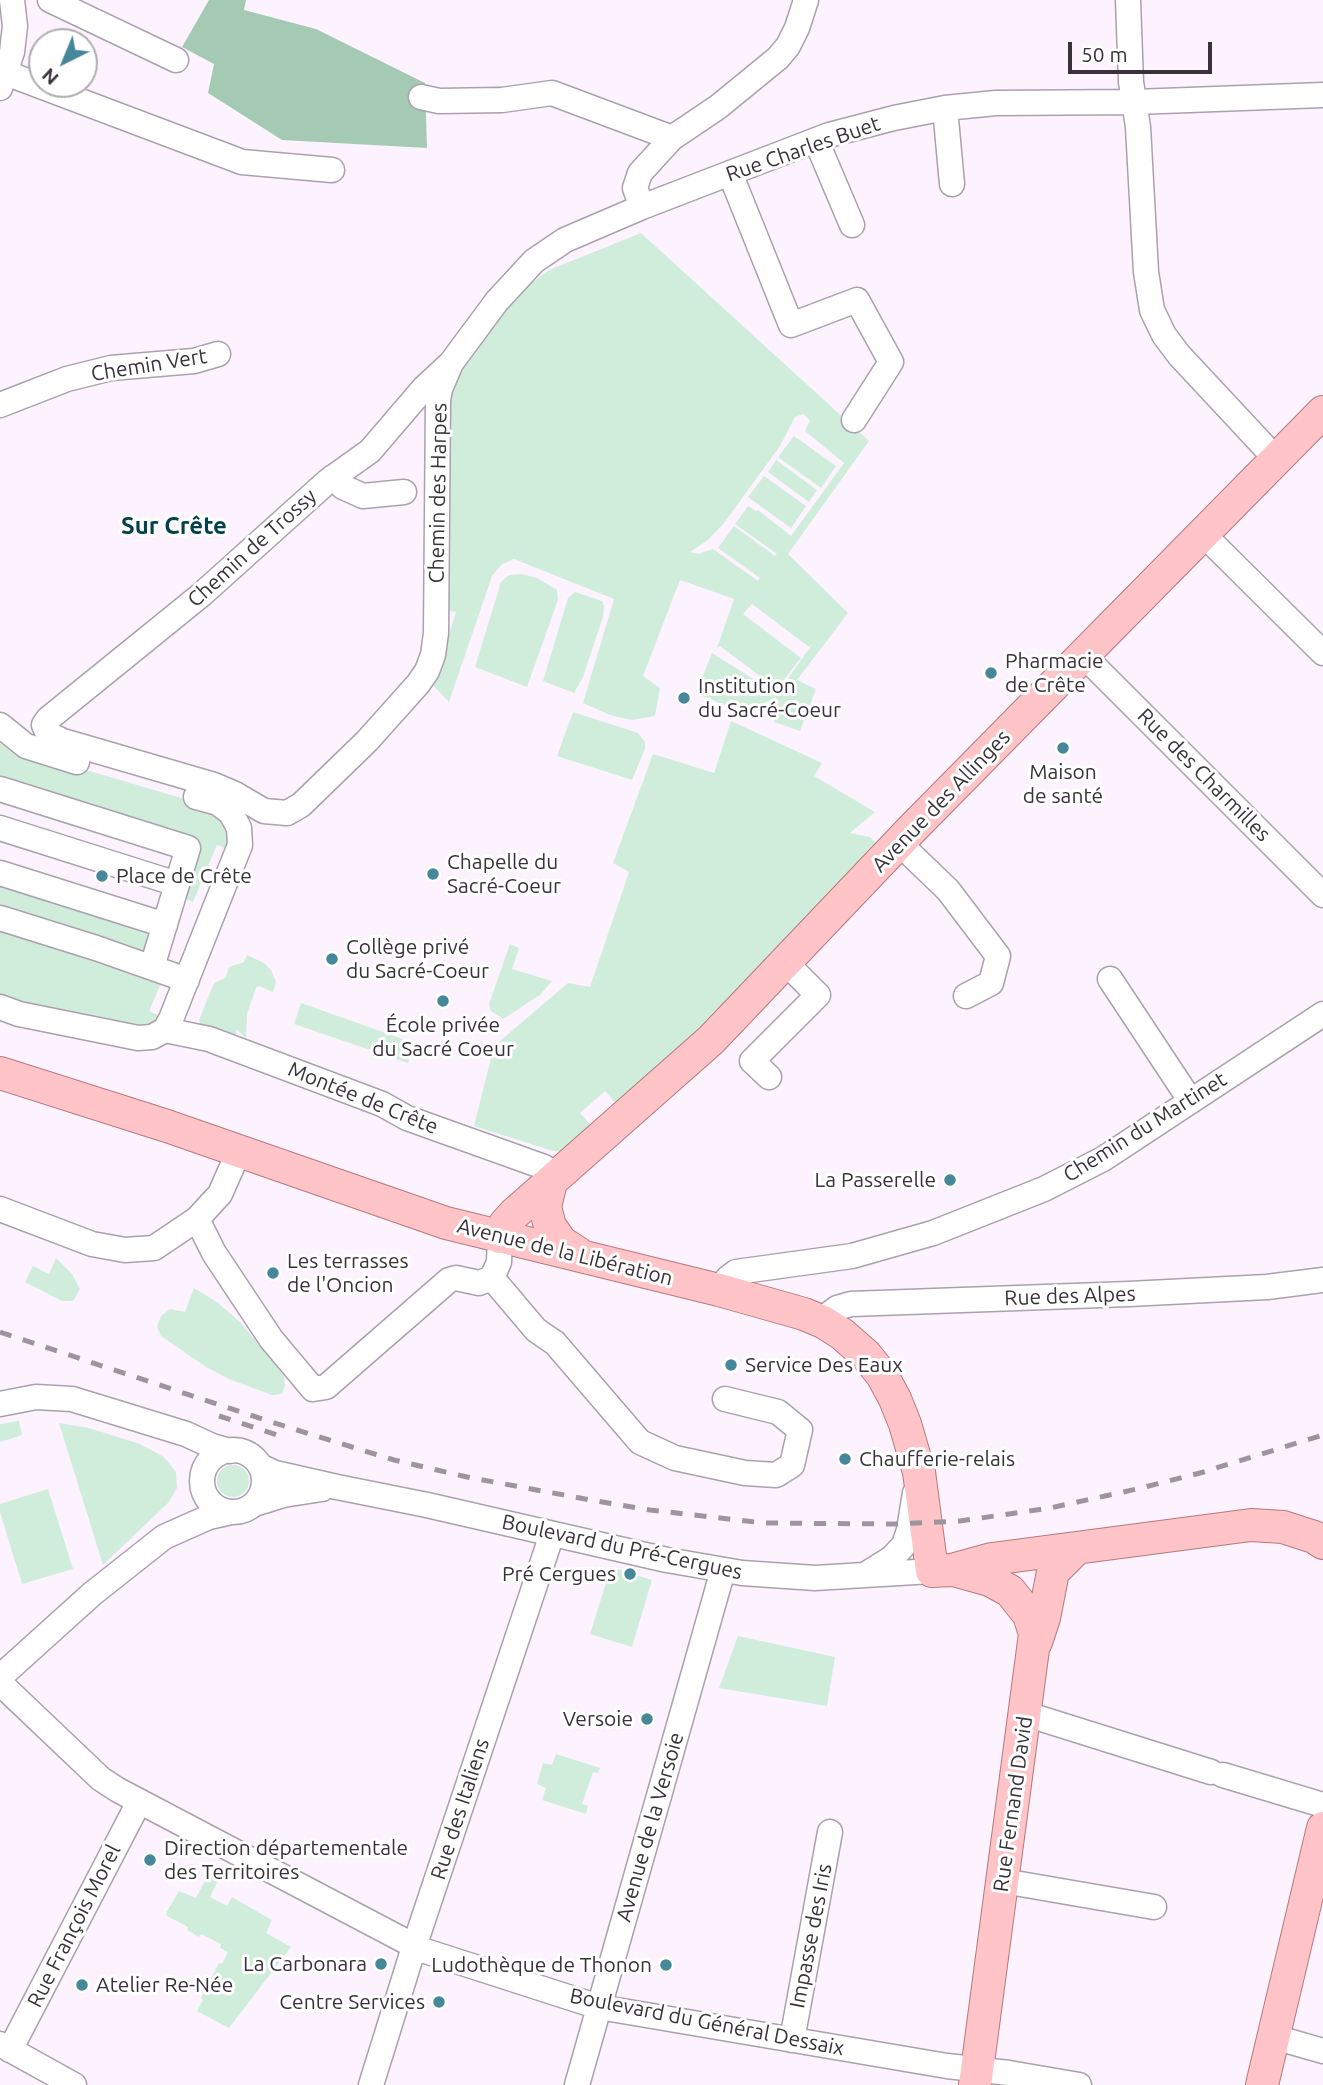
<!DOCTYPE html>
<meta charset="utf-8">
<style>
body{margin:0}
#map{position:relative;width:1323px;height:2085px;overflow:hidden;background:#fcf3ff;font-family:Ubuntu,sans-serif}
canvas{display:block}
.north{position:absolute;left:28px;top:28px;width:70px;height:70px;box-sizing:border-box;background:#fff;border:2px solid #afadaf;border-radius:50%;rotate:223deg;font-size:19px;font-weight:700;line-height:28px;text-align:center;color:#373338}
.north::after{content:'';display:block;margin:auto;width:24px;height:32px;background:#468799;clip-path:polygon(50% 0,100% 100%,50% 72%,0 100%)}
.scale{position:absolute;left:1068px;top:42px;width:144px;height:32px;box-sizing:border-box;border:4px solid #373338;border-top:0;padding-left:9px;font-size:21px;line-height:24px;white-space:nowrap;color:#373338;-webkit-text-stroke:5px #fff;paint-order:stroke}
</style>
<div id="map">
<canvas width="1323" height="2085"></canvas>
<div class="north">N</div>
<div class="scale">50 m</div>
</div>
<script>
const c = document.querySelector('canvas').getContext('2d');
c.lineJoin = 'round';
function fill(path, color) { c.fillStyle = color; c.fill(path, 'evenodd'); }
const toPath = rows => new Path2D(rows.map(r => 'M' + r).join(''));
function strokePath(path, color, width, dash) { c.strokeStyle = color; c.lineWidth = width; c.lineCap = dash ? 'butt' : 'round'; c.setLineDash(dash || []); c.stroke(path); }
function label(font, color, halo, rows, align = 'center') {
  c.font = font + ' Ubuntu,sans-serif'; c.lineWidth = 6; c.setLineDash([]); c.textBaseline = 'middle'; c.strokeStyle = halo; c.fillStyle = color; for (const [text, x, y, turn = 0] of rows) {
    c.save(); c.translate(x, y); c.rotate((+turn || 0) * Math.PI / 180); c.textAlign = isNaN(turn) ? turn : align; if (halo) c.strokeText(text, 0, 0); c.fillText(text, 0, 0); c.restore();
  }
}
fill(toPath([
 [641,233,869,441,788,554,848,613,797,680,816,689,800,731,774,722,778,708,769,701,741,712,696,693,712,653,777,694,813,643,809,647,752,604,743,614,801,658,777,689,720,646,717,648,734,599,680,580,643,676,660,688,655,716,632,720,610,715,583,703,614,599,514,559,502,564,492,576,449,702,431,683,440,663,456,612,444,610,444,415,455,379,517,294,549,270],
 [803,414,810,420,805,431,844,463,791,536,758,510,756,511,748,506,735,524,777,554,775,556,734,526,718,548,760,578,758,581,713,549,698,554,690,552,708,540,724,523,780,446,795,417],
 [794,436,836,466,821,488,778,457],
 [776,460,817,490,809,502,768,472],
 [764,476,806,506,791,528,748,497],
 [521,574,537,578,557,590,558,600,527,687,475,667,501,582,509,575],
 [575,592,602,601,604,606,603,617,583,677,574,693,543,681,568,598],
 [573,712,638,733,645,742,645,749,632,780,557,756],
 [731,721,822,763,814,776,875,812,850,833,870,837,880,847,691,1042,618,1106,605,1091,580,1113,593,1128,564,1152,553,1151,474,1126,494,1046,568,983,590,987,629,872,613,863,653,754,714,773],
 [0,735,22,751,208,806,229,823,230,850,217,845,193,902,182,897,199,844,0,782],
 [0,881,155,929,146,956,0,910],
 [0,926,162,981,149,1011,162,1017,153,1025,141,1027,0,999],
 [510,944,519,948,512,969,552,981,540,995,503,1019,491,1011,489,1004],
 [247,955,264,963,271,970,276,982,273,992,259,986,256,988,247,1014,246,1038,237,1030,235,1036,201,1025,199,1020,214,983,225,978,229,967,244,962],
 [301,1003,414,1043,408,1063,294,1024],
 [56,1258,72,1274,80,1289,73,1301,62,1301,25,1282,33,1266,49,1274],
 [194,1288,217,1302,240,1322,284,1376,285,1385,282,1394,272,1395,229,1379,206,1367,161,1336,157,1327,161,1316,170,1309,185,1312],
 [19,1421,22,1435,0,1442,0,1424],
 [59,1423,89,1428,140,1444,164,1457,176,1472,177,1488,169,1502,103,1565],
 '217 1481a16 16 0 1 1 32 0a16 16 0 1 1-32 0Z',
 [48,1489,73,1569,22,1584,0,1512,0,1504],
 [611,1567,652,1580,632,1647,590,1634],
 [738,1636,835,1657,827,1706,719,1688],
 [556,1754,600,1768,598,1773,593,1772,582,1804,588,1806,586,1814,542,1800,546,1788,537,1784,543,1763,552,1765],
 [212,1867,222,1872,210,1897,227,1906,232,1897,272,1920,266,1933,291,1947,229,2028,197,2011,203,2000,201,1998,219,1963,222,1964,228,1952,220,1948,221,1944,201,1934,199,1937,187,1930,188,1927,167,1916,166,1913,179,1891,196,1898]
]), '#d0eddb');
fill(toPath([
 [209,0,246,0,244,10,316,29,425,83,427,148,282,140,208,93,214,64,182,47]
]), '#a5cab4');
const minor = toPath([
 [50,0,176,60],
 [1128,0,1131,82,1138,127,1146,272,1152,310,1164,335,1179,355,1276,459],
 [6,73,242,162,332,170],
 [0,88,12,52,15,26,12,0],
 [421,97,439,101,502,100,552,93,672,138],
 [945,108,952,184],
 [816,140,852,225],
 [730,173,791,325,857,300,891,362,854,420],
 [642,207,635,188,640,173,672,138,718,107,778,58,788,46,797,28,806,0],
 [451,363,424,388,370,451,328,481,201,595,48,719,44,725,48,734,63,741,214,785,235,794,264,811,287,813,301,805,367,741,418,684,427,671,433,655,436,633,438,400,440,389,451,363,497,301,534,261,565,240,642,207,829,135,894,118,945,108,996,103,1135,102,1323,95],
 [0,405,67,379,111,368,194,361,218,354],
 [333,477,343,487,363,496,404,492],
 [1203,534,1323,653],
 [1084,656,1323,895],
 [0,725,26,746,77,762],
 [0,789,188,848,152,967],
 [0,828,177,884],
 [899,843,948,890,998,956,991,983,966,996],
 [0,873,165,925],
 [0,918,96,948,187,980],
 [1110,979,1190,1100],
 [0,1007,19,1014,138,1038,152,1037,165,1030,171,1019,240,845,239,828,231,813,218,803,196,797],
 [165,1030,209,1039,382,1104,407,1118,544,1167,557,1176],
 [769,1077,752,1061,818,995,786,963],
 [239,1151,220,1194,197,1219,214,1253,271,1339,313,1389,326,1387,449,1280,456,1278,479,1283,492,1278,499,1262,500,1237],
 [0,1209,92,1244,125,1250,154,1248,197,1219],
 [492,1278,536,1330,555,1343,640,1442,675,1458,745,1473,776,1475,792,1465,800,1430,778,1412,725,1399],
 [719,1290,728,1278,736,1272,852,1256,933,1233,1044,1189,1103,1159,1323,1014],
 [823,1322,829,1314,837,1308,851,1304,1129,1294,1267,1287,1323,1280],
 [0,1404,36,1397,72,1399,186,1434,212,1446,230,1451],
 '202 1481a31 31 0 1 1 62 0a31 31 0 1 1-62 0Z',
 [260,1466,275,1473,337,1487,427,1505,667,1560,742,1573,815,1578,932,1571],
 [254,1504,283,1495,322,1489],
 [868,1573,892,1558,904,1545,909,1530,915,1493],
 [0,1677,92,1594,164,1537,209,1517,231,1512],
 [0,1683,101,1779,118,1790,422,1950,599,2007,947,2066,1009,2073,1079,2085],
 [1026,1714,1211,1772],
 [1223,1775,1323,1805],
 [1003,1881,1154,1907],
 [1274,2037,1323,2051],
 [792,2040,830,1832],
 [0,2044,74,2085],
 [10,2050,139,1802],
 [371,2085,414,1947,552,1534],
 [577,2085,723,1570]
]);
const major = toPath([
 [0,1073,167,1126,446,1223,719,1290,804,1314,823,1322,842,1334,866,1355,882,1375,895,1399,905,1424,919,1472,932,1571,952,1570,992,1559,1251,1525,1283,1527,1314,1537,1323,1543],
 [551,1182,545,1207,550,1226,561,1242,578,1253],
 [500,1237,505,1224,514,1214,711,1040,910,831,1323,412],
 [954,1570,990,1580,1010,1591,1029,1615,1035,1634,975,2085],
 [1036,1642,1044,1618,1053,1572,1077,1548],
 [1262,2085,1323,1828]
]);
strokePath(minor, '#aaa1ae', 27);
strokePath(major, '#b8787c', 34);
strokePath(minor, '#fff', 24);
strokePath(major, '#fec4c7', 32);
strokePath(toPath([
 [0,1332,268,1421,394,1460,467,1477,596,1501,650,1510,764,1523,895,1524,960,1521,1050,1508,1137,1489,1200,1473,1323,1435],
 [219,1416,283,1437]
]), '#9c959e', 5, [12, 12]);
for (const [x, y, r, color] of [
 [991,673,7,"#468799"],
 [684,698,7,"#468799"],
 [1063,748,7,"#468799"],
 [433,874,7,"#468799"],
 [102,876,7,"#468799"],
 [332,959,7,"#468799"],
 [443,1001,7,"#468799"],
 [950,1180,7,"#468799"],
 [273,1273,7,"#468799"],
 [731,1365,7,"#468799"],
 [845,1459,7,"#468799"],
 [630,1574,7,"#468799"],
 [647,1719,7,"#468799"],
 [150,1860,7,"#468799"],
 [381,1964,7,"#468799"],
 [666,1965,7,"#468799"],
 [82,1985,7,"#468799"],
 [439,2002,7,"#468799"]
]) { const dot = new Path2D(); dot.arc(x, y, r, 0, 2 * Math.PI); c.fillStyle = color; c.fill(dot); strokePath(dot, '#fff', 2.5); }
label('21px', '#373338', '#fff', [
 ["Rue Charles Buet",803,149,-19],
 ["Chemin Vert",149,365,-9],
 ["Chemin des Harpes",438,493,-89],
 ["Chemin de Trossy",252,548,-42],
 ["Rue des Charmilles",1204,775,45],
 ["Avenue des Allinges",941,801,-46],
 ["Montée de Crête",363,1098,22],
 ["Chemin du Martinet",1145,1127,-32],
 ["Avenue de la Libération",565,1252,14],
 ["Rue des Alpes",1070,1296,-2],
 ["Boulevard du Pré-Cergues",622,1547,12],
 ["Rue Fernand David",1013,1804,-82],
 ["Rue des Italiens",460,1809,-72],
 ["Avenue de la Versoie",650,1827,-74],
 ["Rue François Morel",74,1926,-63],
 ["Impasse des Iris",811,1936,-79],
 ["Boulevard du Général Dessaix",707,2022,11]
]);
label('21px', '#373338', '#fff', [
 ["Pharmacie",1005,661],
 ["de Crête",1005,685],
 ["Institution",698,686],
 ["du Sacré-Coeur",698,710],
 ["Maison",1063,772,"center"],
 ["de santé",1063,796,"center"],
 ["Chapelle du",447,862],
 ["Sacré-Coeur",447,886],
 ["Place de Crête",116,876],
 ["Collège privé",346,947],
 ["du Sacré-Coeur",346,971],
 ["École privée",443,1025,"center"],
 ["du Sacré Coeur",443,1049,"center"],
 ["La Passerelle",936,1180,"right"],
 ["Les terrasses",287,1261],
 ["de l'Oncion",287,1285],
 ["Service Des Eaux",745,1365],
 ["Chaufferie-relais",859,1459],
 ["Pré Cergues",616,1574,"right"],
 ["Versoie",633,1719,"right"],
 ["Direction départementale",164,1848],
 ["des Territoires",164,1872],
 ["La Carbonara",367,1964,"right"],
 ["Ludothèque de Thonon",652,1965,"right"],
 ["Atelier Re-Née",96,1985],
 ["Centre Services",425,2002,"right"]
], 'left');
label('bold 24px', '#04404e', '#fff', [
 ["Sur Crête",174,526]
]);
</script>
